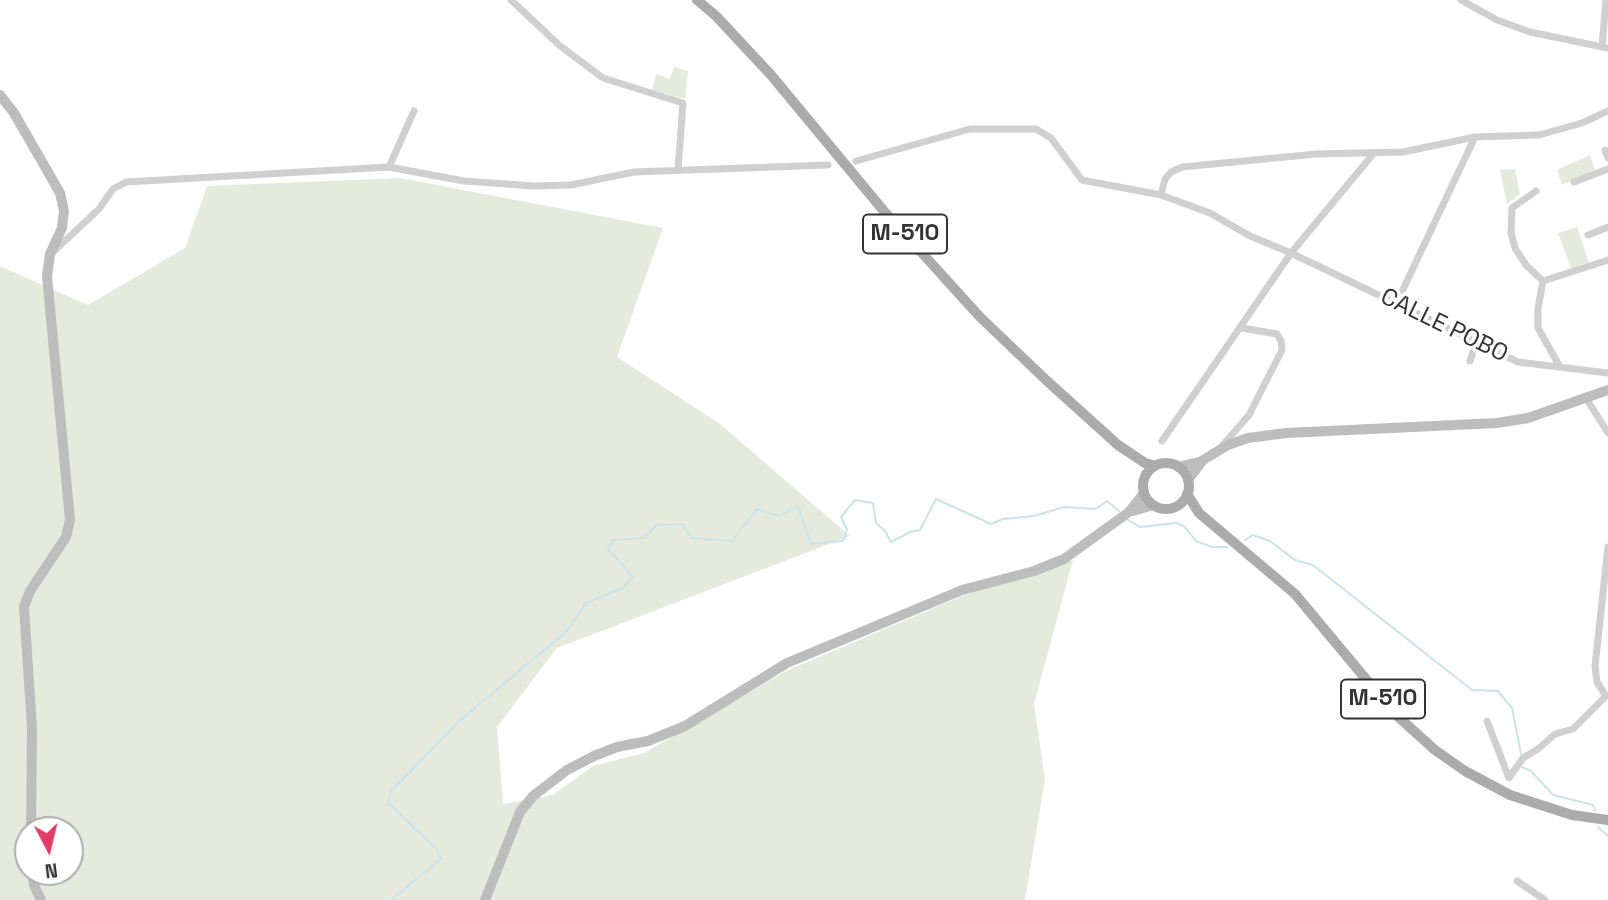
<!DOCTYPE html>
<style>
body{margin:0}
#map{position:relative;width:1608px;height:900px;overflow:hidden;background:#fff;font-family:"Space Grotesk",sans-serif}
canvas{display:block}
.north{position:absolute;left:14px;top:816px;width:70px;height:70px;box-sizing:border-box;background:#fff;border:2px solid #adadad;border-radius:50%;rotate:173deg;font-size:19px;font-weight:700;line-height:28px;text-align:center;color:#333}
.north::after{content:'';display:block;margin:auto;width:24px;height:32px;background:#e33b68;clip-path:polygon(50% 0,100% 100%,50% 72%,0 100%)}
</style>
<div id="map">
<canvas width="1608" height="900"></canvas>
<div class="north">N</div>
</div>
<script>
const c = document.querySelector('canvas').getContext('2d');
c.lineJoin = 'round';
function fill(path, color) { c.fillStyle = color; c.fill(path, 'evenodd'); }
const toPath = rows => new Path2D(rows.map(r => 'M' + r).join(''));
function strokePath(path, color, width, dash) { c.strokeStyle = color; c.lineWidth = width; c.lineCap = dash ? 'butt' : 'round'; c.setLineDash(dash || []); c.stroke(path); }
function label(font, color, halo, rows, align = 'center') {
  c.font = font + ' "Space Grotesk",sans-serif'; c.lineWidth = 7; c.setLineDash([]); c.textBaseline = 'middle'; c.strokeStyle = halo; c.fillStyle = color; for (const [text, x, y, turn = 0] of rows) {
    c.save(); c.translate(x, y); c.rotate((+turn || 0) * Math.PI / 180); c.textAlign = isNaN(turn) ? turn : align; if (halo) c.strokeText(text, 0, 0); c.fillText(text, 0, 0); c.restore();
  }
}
fill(toPath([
 [674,67,688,71,685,99,652,90,656,74,670,79],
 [1590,155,1595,170,1562,185,1557,170],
 [1515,169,1520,194,1507,204,1500,170],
 [400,178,663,228,617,357,720,424,850,536,557,648,497,727,503,804,553,795,593,766,644,753,786,671,969,593,1073,560,1034,704,1045,779,1025,900,0,900,0,266,88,305,185,248,207,186],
 [28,830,70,830,70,872,28,872],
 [1577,227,1589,262,1571,268,1558,233]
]), '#e5eadc');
strokePath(toPath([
 [1128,520,1140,527,1176,523,1184,526,1196,541,1212,547,1227,547],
 [1245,540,1253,535,1270,541,1295,560,1313,565,1472,690,1498,691,1512,708,1521,754],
 [1522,767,1531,771,1553,795,1593,805,1595,811],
 [1598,827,1608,836],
 [391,900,441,859,437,849,388,803,391,791,458,722,567,631,586,603,623,588,633,577,608,549,613,540,643,538,657,525,682,524,691,538,732,541,757,509,779,516,798,506,811,544,843,541,847,530,841,517,855,500,873,503,876,523,885,531,891,542,910,532,920,530,936,499,991,524,1003,519,1034,516,1064,507,1096,509,1107,501,1119,511]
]), '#c9e4ea', 2);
strokePath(toPath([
 [511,0,559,45,603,78,683,103,678,170],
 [1461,0,1497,20,1530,32,1608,48],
 [1602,47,1606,0],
 [1605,150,1608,158],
 [856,161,970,129,1036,129,1051,138,1082,180,1161,195,1210,213,1250,236,1291,253,1518,362,1608,373],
 [389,167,414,111],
 [1574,182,1608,169],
 [1536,191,1512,208,1511,233,1515,248,1526,265,1543,281,1538,308,1538,328,1560,367],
 [1161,195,1165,179,1171,172,1182,167,1316,154,1403,152,1475,137,1539,135,1582,123,1608,111],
 [1588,235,1608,227],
 [53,252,99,209,113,189,126,182,389,167,464,181,534,186,571,185,634,172,828,165],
 [1543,281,1608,260],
 [1397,302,1475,137],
 [1470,361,1477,341],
 [1586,398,1608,433],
 [1162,441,1291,253,1374,153],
 [1222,446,1249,415,1282,350,1281,341,1277,334,1242,328],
 [1487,721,1509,778,1523,758,1538,749,1555,734,1573,729,1606,696,1597,682,1595,666,1608,547],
 [1517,881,1545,900]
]), '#d0d0d0', 7);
strokePath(toPath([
 [0,95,14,113,60,193,64,211,62,228,50,254,47,276,70,520,66,537,30,591,24,607,32,728,31,830],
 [1178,467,1199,462],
 [1188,480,1203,460,1228,445,1248,438,1286,433,1497,423,1528,418,1608,390],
 [1133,511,1153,505],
 [32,872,34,885,41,900],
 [485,900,520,812,533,796,567,770,594,756,617,747,648,741,685,726,787,663,962,590,1034,571,1064,559,1129,512,1144,493]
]), '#bdbdbd', 10);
strokePath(toPath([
 [697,0,716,16,771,75,883,210,980,317,1046,380,1118,445,1145,463,1155,466],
 '1143 486a23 23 0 1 1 46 0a23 23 0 1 1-46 0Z',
 [1187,494,1199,513,1295,594,1395,714,1435,750,1465,771,1510,795,1572,815,1608,820]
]), '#ababab', 10);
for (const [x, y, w] of [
 [905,234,84],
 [1383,699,84]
]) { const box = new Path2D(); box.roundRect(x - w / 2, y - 19.5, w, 39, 5); c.fillStyle = '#fff'; c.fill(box); strokePath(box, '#333', 2); }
label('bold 23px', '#333', null, [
 ["M-510",905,234],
 ["M-510",1383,699]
]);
label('24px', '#333', '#fff', [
 ["CALLE POBO",1444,326,26]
]);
</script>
